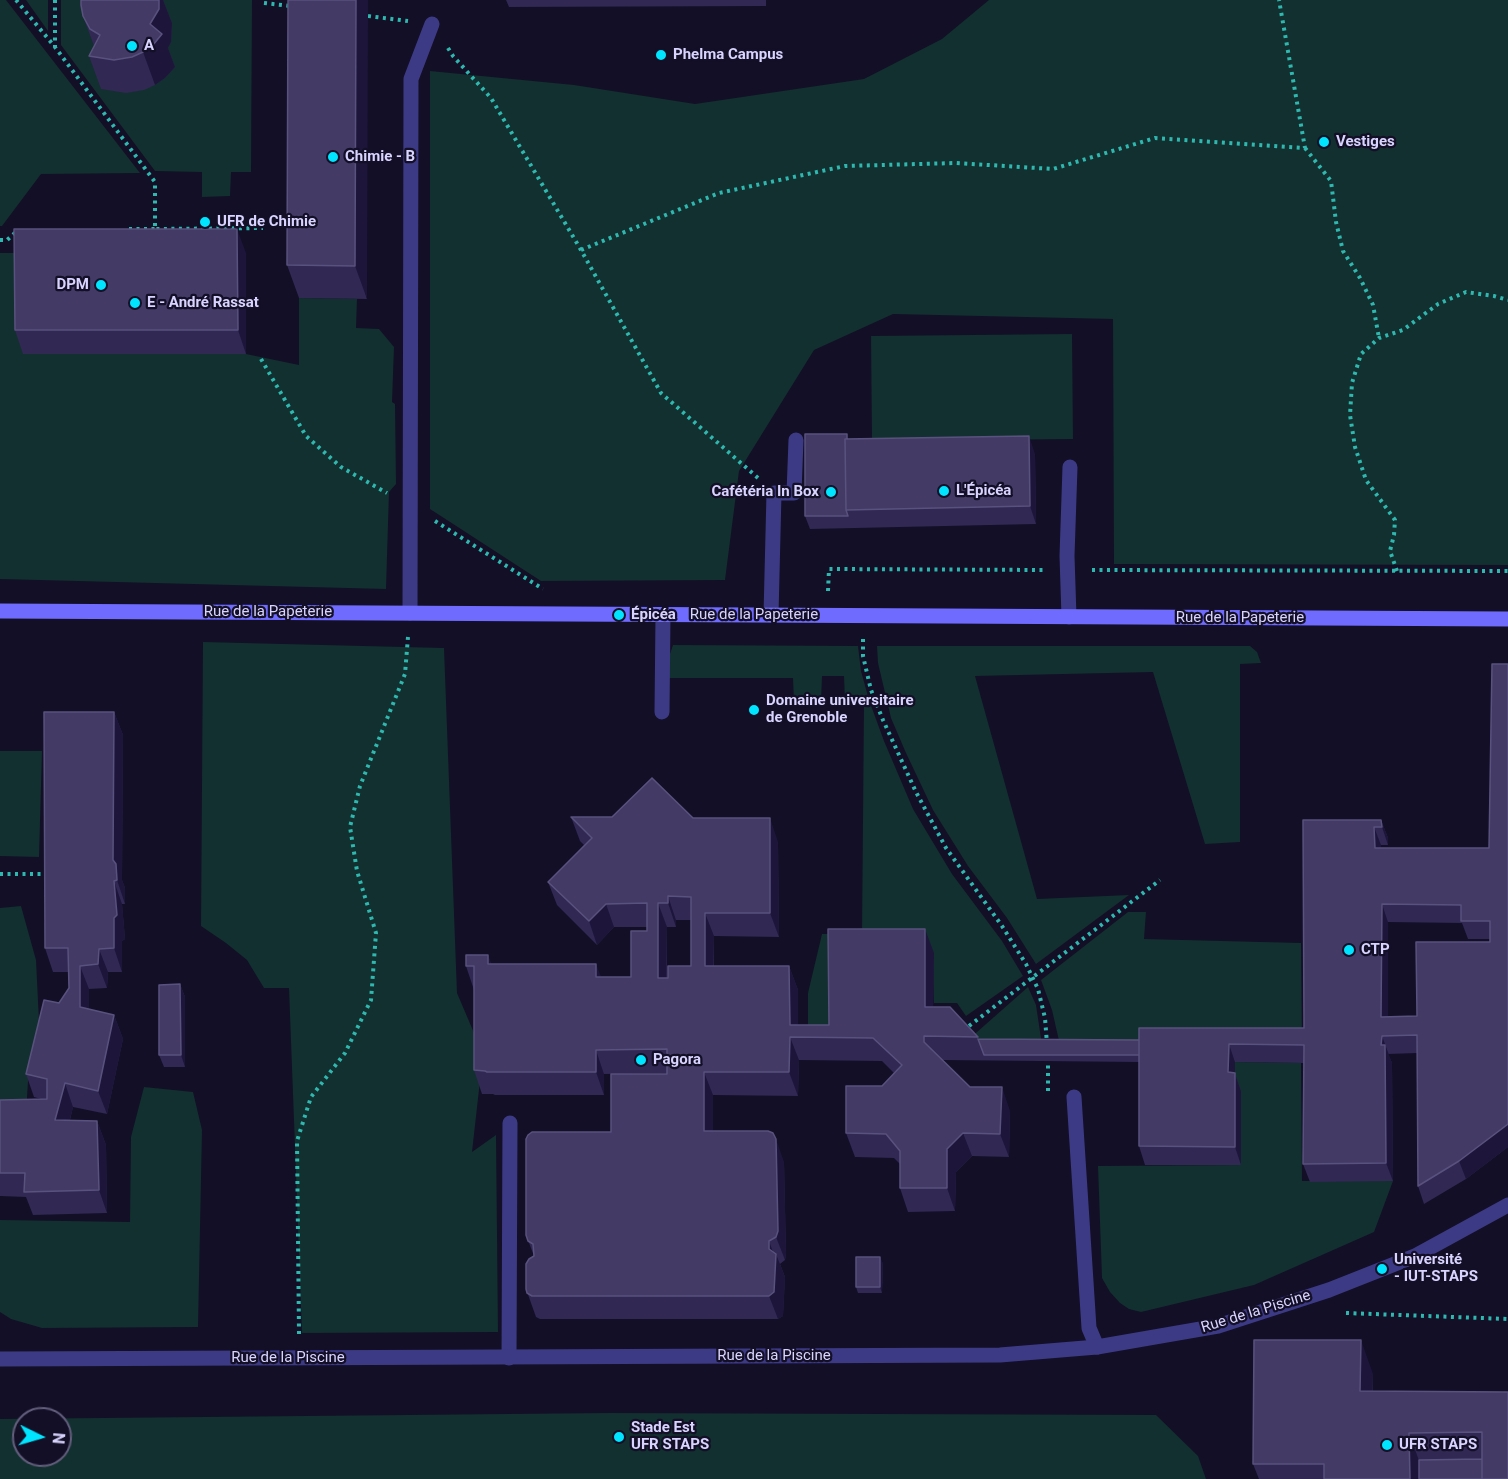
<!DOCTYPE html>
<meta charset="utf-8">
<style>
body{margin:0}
#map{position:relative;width:1508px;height:1479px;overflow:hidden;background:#130f26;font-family:Roboto,sans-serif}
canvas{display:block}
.north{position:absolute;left:12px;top:1407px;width:60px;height:60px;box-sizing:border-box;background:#130f26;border:2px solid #625e7d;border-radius:50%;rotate:95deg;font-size:16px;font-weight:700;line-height:24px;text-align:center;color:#d9d4ff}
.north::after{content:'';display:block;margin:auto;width:21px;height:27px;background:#00e5ff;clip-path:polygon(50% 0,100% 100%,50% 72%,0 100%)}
</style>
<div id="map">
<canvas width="1508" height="1479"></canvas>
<div class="north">N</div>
</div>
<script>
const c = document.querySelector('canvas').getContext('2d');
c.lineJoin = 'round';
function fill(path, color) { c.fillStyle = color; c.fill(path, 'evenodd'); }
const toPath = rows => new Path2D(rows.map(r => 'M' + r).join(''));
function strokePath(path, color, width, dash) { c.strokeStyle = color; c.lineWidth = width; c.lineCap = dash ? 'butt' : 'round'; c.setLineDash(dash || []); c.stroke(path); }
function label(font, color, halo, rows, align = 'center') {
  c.font = font + ' Roboto,sans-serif'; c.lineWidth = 4.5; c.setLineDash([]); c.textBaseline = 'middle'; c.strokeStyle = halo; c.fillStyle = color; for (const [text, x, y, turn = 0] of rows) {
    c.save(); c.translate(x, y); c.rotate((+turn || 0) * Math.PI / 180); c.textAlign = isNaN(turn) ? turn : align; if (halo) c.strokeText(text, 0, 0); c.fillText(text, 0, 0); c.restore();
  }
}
fill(toPath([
 [0,0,6,0,140,173,41,174,2,226,0,226],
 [26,0,48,0,48,31],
 [61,0,252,0,251,172,231,172,230,196,202,197,202,172,155,171,61,45],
 [989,0,1508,0,1508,565,1114,564,1113,319,893,314,814,350,739,471,725,580,541,581,430,509,430,71,574,85,695,104,864,79,942,39],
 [0,253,23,253,24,354,246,354,299,365,299,298,357,299,356,328,379,329,394,347,392,402,395,404,396,484,389,492,386,589,0,579],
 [1072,334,1073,439,872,441,871,336],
 [203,642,444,648,457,993,483,1054,472,1152,496,1135,498,1332,302,1333,289,988,264,988,247,960,226,943,201,926],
 [673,645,858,646,861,671,869,700,884,741,913,809,952,874,1002,941,1023,976,966,1016,957,1003,934,1003,933,953,838,1048,808,1048,808,993,822,934,862,934,864,702,845,702,844,676,822,676,821,702,794,702,793,678,668,678,670,654],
 [877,646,1250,646,1257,652,1261,663,1240,664,1240,842,1205,844,1153,672,975,676,1037,899,1129,895,1036,964,1007,918,968,866,933,810,906,753,891,718,878,663],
 [0,751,42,751,39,857,0,856],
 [21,906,36,960,39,1021,29,1066,26,1113,0,1114,0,908],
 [1128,912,1146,912,1144,939,1301,943,1302,1046,1060,1045,1052,1010,1041,980],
 [1028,987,1036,1005,1042,1045,968,1040],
 [1235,1062,1301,1063,1302,1181,1393,1181,1374,1232,1254,1285,1141,1312,1129,1309,1120,1303,1110,1292,1102,1278,1098,1166,1241,1165,1235,1091],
 [144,1087,193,1092,202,1130,198,1327,42,1328,11,1319,0,1312,0,1220,130,1222,131,1137],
 [609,1413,1156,1415,1198,1456,1206,1479,0,1479,0,1419],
 [24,1419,60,1419,60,1455,24,1455]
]), '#12302f');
strokePath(toPath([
 [16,0,55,47,155,182,155,229,263,228],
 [55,0,55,47],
 [264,3,290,6],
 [368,16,408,21],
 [448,48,453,56,491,98,581,250,661,393,758,478],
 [1305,148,1331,181,1336,222,1343,251,1360,278,1373,305,1379,338],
 [129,229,155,229],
 [0,240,7,240,17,231],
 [581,250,719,193,845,166,956,163,1053,169,1155,138,1305,148,1279,0],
 [261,359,306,436,341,467,387,493],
 [435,521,543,589],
 [1092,570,1508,571],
 [1397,571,1390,551,1394,535,1395,520,1366,480,1355,447,1350,415,1352,383,1361,354,1379,338,1403,330,1438,304,1466,292,1494,296,1508,300],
 [828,591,829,569,1045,570],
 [863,639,863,656,871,690,883,720,916,792,946,848,1002,926,1026,964,1038,989,1045,1018,1047,1044],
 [0,874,47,874],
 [969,1026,1160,880],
 [1048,1058,1048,1092],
 [1346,1313,1508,1319],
 [299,1334,297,1141,311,1097,345,1053,371,1000,376,933,357,871,350,827,360,786,405,674,408,637]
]), '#2fb8b0', 4, [3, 4.5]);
strokePath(toPath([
 [410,613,411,79,432,24],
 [771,615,774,493,794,493,796,440],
 [1069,617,1067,556,1070,467],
 [662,712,663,615],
 [1074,1097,1089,1328,1097,1347],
 [509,1358,510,1123]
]), '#3d3a85', 15);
strokePath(toPath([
 [0,1359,1000,1355,1097,1347,1218,1326,1329,1290,1415,1256,1508,1205]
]), '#3d3a85', 15);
strokePath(toPath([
 [0,611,1508,619]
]), '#6f6bff', 15);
fill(toPath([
 [81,0,163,0,172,23,171,42,168,48,175,67,165,78,155,85,144,90,126,93,101,89,89,56,94,46,83,16],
 [288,0,367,299,299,298,287,265],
 [506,0,766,0,766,6,509,7],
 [246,253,246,354,23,354,15,330],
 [849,439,1035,454,1036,524,810,529,805,516],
 [1508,664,1508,1147,1466,1179,1424,1204,1418,1186,1417,1053,1388,1054,1392,1063,1393,1181,1310,1182,1303,1164,1304,1063,1235,1062,1235,1074,1241,1091,1241,1165,1145,1165,1139,1146,1139,1062,942,1060,970,1087,1010,1111,1009,1157,972,1156,956,1172,955,1211,908,1212,900,1188,900,1164,894,1158,855,1157,846,1133,882,1086,894,1073,882,1061,799,1060,798,1096,713,1095,713,1131,784,1162,786,1254,785,1260,780,1264,785,1277,783,1316,778,1319,540,1319,536,1317,526,1289,534,1256,526,1235,611,1132,667,1074,667,1073,604,1074,604,1095,495,1095,493,1094,482,1094,474,1070,474,990,466,966,488,955,491,964,601,977,631,977,647,931,647,927,614,927,597,945,557,905,548,882,584,845,580,841,571,817,693,818,778,842,779,937,714,936,714,966,789,966,798,990,798,1025,829,1025,934,953,933,1007,978,1037,978,1039,1139,1040,1304,1028,1303,820,1381,820,1388,838,1388,845,1381,845,1381,848,1489,848],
 [676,920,691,920,691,966,667,978,667,927,676,927],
 [1388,922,1462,923,1468,939,1490,939,1490,942,1417,1016,1388,1017],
 [114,712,123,735,122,880,125,888,125,904,122,904,125,939,122,941,122,972,108,972,107,988,89,989,89,1009,114,1015,123,1039,107,1114,73,1107,70,1120,97,1121,106,1145,107,1213,33,1215,26,1197,0,1196,0,1100,41,1099,34,1097,26,1074,59,1003,69,988,68,972,53,972,45,948],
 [180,984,185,997,185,1067,164,1067,159,1055],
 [883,1263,882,1293,858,1293,856,1287],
 [1373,1374,1373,1391,1508,1392,1508,1479,1259,1479,1253,1464]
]), '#312854');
fill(toPath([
 [159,0,163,0,172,23,171,42,168,48,175,67,165,78,155,85,143,52,150,24],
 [356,0,368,0,367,299,355,266],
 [237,229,246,253,246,354,238,330],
 [1029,436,1035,454,1036,524,1030,506],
 [114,712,123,735,122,880,125,888,125,904,117,880,113,860],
 [770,818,778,842,779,937,770,913],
 [1381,820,1388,838,1388,845,1382,827],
 [1374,827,1381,845,1381,866,1375,848],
 [114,881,122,904,125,939,122,941,122,972,114,948],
 [668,896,676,920,676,927,668,903],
 [658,903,667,927,666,1001,658,978],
 [606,904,614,927,597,945,589,921],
 [1382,904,1388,922,1388,1035,1381,1017],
 [705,913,714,936,713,990,705,966],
 [925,929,934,953,933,1031,925,1007],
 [99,949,108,972,107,988,98,964],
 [488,955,496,978,488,964],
 [596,964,605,987,596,977],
 [80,966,89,989,89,1030,80,1007],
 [789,966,798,990,798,1037,790,1025],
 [180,984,185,997,185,1067,181,1055],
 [114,1015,123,1039,107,1114,98,1091],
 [1382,1036,1392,1063,1393,1181,1386,1163],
 [790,1037,799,1060,798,1096,789,1072],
 [1229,1044,1235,1062,1235,1074,1241,1091,1241,1165,1235,1147,1228,1072],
 [596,1050,604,1074,604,1095,596,1072],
 [704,1072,713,1095,713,1154,704,1131],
 [65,1083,73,1107,64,1143,55,1120],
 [1002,1087,1010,1111,1009,1157,1000,1134],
 [97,1121,106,1145,107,1213,99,1190],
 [1508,1124,1508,1147,1466,1179,1459,1161],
 [963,1133,972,1156,956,1172,955,1211,947,1188,947,1149],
 [776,1139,784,1162,786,1254,785,1260,776,1237],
 [769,1241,776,1260,776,1254,785,1277,783,1316,778,1319,769,1296],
 [880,1257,883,1263,882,1293,880,1287],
 [1361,1340,1373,1374,1372,1424,1360,1391],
 [1409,1433,1421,1466,1421,1479,1410,1479]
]), '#1d163a');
const building = toPath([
 [81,0,159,0,159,9,150,24,162,34,153,45,143,52,132,57,114,60,89,56,100,35,90,29,83,16,81,5,81,0],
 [288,0,356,0,355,266,287,265,288,0],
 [14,229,237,229,238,330,15,330,14,229],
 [805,434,847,434,847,439,845,439,846,510,848,516,805,516,805,434],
 [1029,436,1030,506,846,510,845,439,1029,436],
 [1492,664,1508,664,1508,1124,1459,1161,1418,1186,1417,1035,1382,1036,1381,1045,1385,1045,1386,1163,1303,1164,1304,1045,1229,1044,1228,1072,1235,1073,1235,1147,1139,1146,1139,1028,1304,1028,1303,820,1381,820,1382,827,1374,827,1375,848,1489,848,1492,664],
 [1382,904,1461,905,1461,921,1490,921,1490,942,1416,942,1417,1016,1381,1017,1382,904],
 [44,712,114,712,113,860,116,864,117,880,114,881,117,915,114,918,114,948,99,949,98,964,80,966,80,1007,114,1015,98,1091,65,1083,55,1120,97,1121,99,1190,24,1192,25,1173,0,1173,0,1100,47,1099,47,1079,26,1074,44,1000,59,1003,69,988,68,948,45,948,44,712],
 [652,778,693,818,770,818,770,913,705,913,705,966,789,966,790,1025,829,1025,828,929,925,929,925,1007,950,1007,978,1037,924,1036,924,1042,970,1087,1002,1087,1000,1134,963,1133,947,1149,947,1188,900,1188,900,1151,886,1134,846,1133,846,1086,882,1086,902,1065,873,1038,790,1037,789,1072,704,1072,704,1131,768,1131,773,1133,776,1139,778,1231,776,1237,769,1241,769,1249,776,1254,774,1292,769,1296,532,1296,527,1293,526,1289,526,1264,529,1259,534,1256,533,1244,528,1241,526,1235,526,1139,528,1135,532,1132,611,1132,611,1074,667,1074,667,1049,596,1050,596,1072,487,1072,485,1071,474,1070,474,966,466,966,466,955,488,955,488,964,596,964,596,977,631,977,631,931,647,931,647,903,606,904,589,921,548,882,592,838,571,817,612,817,652,778],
 [668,896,691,897,691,966,668,966,668,978,658,978,658,903,668,903,668,896],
 [180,984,181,1055,159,1055,159,985,180,984],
 [978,1039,1139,1040,1139,1055,984,1055,978,1039],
 [856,1257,880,1257,880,1287,856,1287,856,1257],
 [1254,1340,1361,1340,1360,1391,1508,1392,1508,1479,1482,1479,1482,1432,1409,1433,1410,1479,1324,1479,1324,1464,1253,1464,1254,1340],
 [1482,1459,1482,1479,1419,1479,1419,1460,1482,1459]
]);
fill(building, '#433a66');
strokePath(building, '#5a527e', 1.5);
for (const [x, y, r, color] of [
 [132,46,6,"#00e5ff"],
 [661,55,6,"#00e5ff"],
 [1324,142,6,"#00e5ff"],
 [333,157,6,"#00e5ff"],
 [205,222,6,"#00e5ff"],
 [101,285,6,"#00e5ff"],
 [135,303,6,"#00e5ff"],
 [944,491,6,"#00e5ff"],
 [831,492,6,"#00e5ff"],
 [619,615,6,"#00e5ff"],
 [754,710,6,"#00e5ff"],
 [1349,950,6,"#00e5ff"],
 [641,1060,6,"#00e5ff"],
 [1382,1269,6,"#00e5ff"],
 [619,1437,6,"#00e5ff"],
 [1387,1445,6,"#00e5ff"]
]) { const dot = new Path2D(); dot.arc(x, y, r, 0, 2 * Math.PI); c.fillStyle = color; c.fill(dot); strokePath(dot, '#130f26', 2); }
label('bold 15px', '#d9d4ff', '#130f26', [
 ["A",144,46],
 ["Phelma Campus",673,55],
 ["Vestiges",1336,142],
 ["Chimie - B",345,157],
 ["UFR de Chimie",217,222],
 ["DPM",89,285,"right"],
 ["E - André Rassat",147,303],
 ["L'Épicéa",956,491],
 ["Cafétéria In Box",819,492,"right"],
 ["Épicéa",631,615],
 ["Domaine universitaire",766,701],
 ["de Grenoble",766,718],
 ["CTP",1361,950],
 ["Pagora",653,1060],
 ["Université",1394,1260],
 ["- IUT-STAPS",1394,1277],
 ["Stade Est",631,1428],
 ["UFR STAPS",631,1445],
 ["UFR STAPS",1399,1445]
], 'left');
label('15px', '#d9d4ff', '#130f26', [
 ["Rue de la Papeterie",268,612],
 ["Rue de la Papeterie",754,615],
 ["Rue de la Papeterie",1240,618],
 ["Rue de la Piscine",1256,1312,-17],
 ["Rue de la Piscine",774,1356],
 ["Rue de la Piscine",288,1358]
]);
</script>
